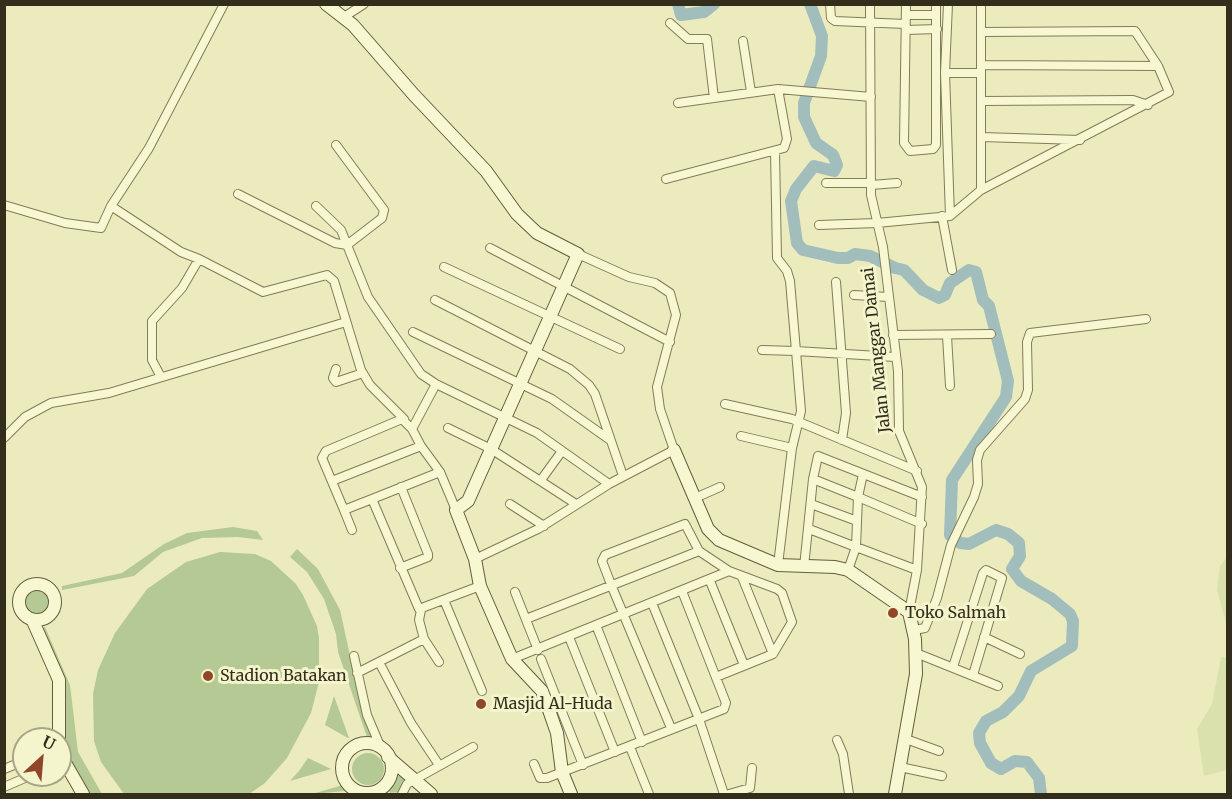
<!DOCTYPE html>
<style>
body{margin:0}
#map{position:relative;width:1232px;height:799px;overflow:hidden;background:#ecebbe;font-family:Merriweather,serif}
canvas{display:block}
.frame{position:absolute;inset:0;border:6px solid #332e1c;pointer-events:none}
.north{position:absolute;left:12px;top:727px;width:60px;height:60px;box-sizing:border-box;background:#f4f4cd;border:2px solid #a7a586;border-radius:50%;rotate:26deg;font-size:16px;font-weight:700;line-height:24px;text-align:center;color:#332e1c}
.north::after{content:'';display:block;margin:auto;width:21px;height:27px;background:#914629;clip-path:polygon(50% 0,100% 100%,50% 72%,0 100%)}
</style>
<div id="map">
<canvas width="1232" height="799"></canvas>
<div class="frame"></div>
<div class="north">U</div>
</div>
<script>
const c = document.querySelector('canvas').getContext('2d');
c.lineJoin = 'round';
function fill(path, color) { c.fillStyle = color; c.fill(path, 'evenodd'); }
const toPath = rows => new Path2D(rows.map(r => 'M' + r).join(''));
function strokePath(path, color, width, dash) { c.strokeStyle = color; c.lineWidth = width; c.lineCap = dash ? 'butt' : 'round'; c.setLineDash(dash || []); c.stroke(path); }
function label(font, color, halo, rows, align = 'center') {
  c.font = font + ' Merriweather,serif'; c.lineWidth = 6; c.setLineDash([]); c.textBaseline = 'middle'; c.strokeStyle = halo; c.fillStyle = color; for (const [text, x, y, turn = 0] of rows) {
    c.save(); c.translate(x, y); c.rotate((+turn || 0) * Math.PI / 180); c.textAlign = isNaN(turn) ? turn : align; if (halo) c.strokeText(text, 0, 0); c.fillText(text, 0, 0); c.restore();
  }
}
fill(toPath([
 [1227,557,1227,627,1217,590,1220,566],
 [1221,657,1227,658,1227,770,1204,776,1197,729,1212,704]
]), '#dbe1ac');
fill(toPath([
 [233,527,257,531,263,540,238,537,202,538,163,552,134,576,62,590,62,586,122,573,164,544,187,533],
 [297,549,318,569,340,610,361,705,372,737,368,740,338,652,336,634,324,599,307,572,290,557],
 [220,552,255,554,271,561,296,584,303,595,317,626,319,638,319,682,311,713,287,758,265,783,249,794,124,794,101,762,94,741,93,694,98,670,115,633,147,589,186,562],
 '21 602a16 16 0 1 1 32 0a16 16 0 1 1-32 0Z',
 [45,627,70,685,78,752,102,794,88,794,70,763,62,712,41,629],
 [334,696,349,738,348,738,325,725],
 '352 769a16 16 0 1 1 32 0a16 16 0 1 1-32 0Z',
 [308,758,331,769,290,781,299,771],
 [399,772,406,778,406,782,400,792,390,793,388,787],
 [343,785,345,791,312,794]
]), '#b4c993');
strokePath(toPath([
 [678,4,681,15,704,12,714,4],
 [810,4,822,36,821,56,804,103,804,117,816,143,833,155,837,165,834,171,814,166,796,189,791,201,797,243,803,250,838,258,848,258,855,254,870,256,895,268,904,270,923,290,939,298,945,295,950,283,969,270,976,272,983,300,989,306,1008,381,1006,397,952,480,950,535,960,543,969,544,996,530,1008,534,1019,543,1020,556,1012,569,1021,581,1052,599,1070,614,1073,621,1072,646,1031,671,1019,696,1003,712,986,721,979,733,980,743,991,763,1001,769,1015,761,1027,762,1039,778,1041,794]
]), '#a1bebd', 12);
const street = toPath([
 [830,4,831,18,835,21,905,24],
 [870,4,871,195,883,247,898,371,899,431,922,487,917,570,909,612],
 [906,4,904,143,910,151,933,149,936,145,936,4],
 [948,4,945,73,950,216],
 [981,4,981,190],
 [906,15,936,15],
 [344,17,364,4],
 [670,23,688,39,707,39,714,98],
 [906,30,937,29],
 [743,41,751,92],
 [981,65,1158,66],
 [945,73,981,73],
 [981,101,1133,100,1148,105],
 [678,103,778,89,871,97],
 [981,137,1080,140],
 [336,145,384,210,382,218,347,245],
 [775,152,777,258,787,271,790,281,796,351,895,357],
 [666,179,784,148,787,139,778,89],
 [826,183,870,183],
 [871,185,897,183],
 [238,194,335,243,347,245],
 [4,205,65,223,101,228,111,206,181,252,199,259],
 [111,206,149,148,224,4],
 [316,206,341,230,368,297,421,374,436,384,537,433,609,484],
 [942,216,952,270],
 [819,225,877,223,950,216,981,190,1169,92,1158,66,1135,31,981,32],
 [490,248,670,342],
 [444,267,620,349],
 [836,282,846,413,842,440],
 [854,295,888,297],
 [435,300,570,369,589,385,595,394,623,476],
 [413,332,552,399,610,440],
 [893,335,991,334],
 [947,336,950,386],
 [762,350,796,351,801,411,792,448,778,565],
 [336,369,333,378,336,382,363,373],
 [161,377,152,360,152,321,182,288,199,259,263,292,327,275,334,281,361,370,370,385,404,419],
 [725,404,792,419,917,471],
 [448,428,491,449,576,504],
 [412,429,436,384],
 [741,436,792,448],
 [4,438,25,417,51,403,109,393,346,322],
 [421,446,412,429,402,419,326,451,322,458,344,510,372,499,419,609,480,586],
 [813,479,858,497,863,474],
 [541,480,562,451],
 [332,481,421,446,440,472,456,510],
 [695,498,720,487],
 [372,499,440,472],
 [510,504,544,526],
 [811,504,857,521],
 [344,510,352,530],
 [809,529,856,547,858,497,922,524],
 [475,559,538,529,609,484,674,450,660,409,657,387,676,315,670,293,655,283,629,277,578,254],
 [804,567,813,479,818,456,922,497],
 [400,568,428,557,428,554,401,487],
 [848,570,856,547,917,570],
 [742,577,773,654],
 [710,581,744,665],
 [515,592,538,650],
 [444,600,482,691],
 [652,603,699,719,724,794],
 [421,610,419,620,424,639,439,662],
 [526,619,699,551],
 [596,625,642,742],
 [914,630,925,628,937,598,951,545,974,497,978,484,977,460,980,450,1025,399,1028,390,1027,342,1030,333,1146,319],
 [569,637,615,752],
 [984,637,1020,654],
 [916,653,998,686],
 [354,656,367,715,381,748],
 [512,659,729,571],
 [541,659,583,765],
 [380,664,411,723,439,765],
 [953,667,983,573,986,570,1002,578,973,675],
 [357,673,424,639],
 [671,728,612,587,602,561,605,555,685,524,699,551,729,571,777,589,782,593,792,622,773,654,716,677],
 [903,738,939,751],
 [837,740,843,754,849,794],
 [630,747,649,794],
 [534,764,540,778,547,778,724,709,726,703,682,591],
 [900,767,942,776],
 [4,769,24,761],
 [4,787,32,775],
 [402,794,407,784,473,747],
 [729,794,750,788,752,768]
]);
const secondary = toPath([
 [326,4,353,25,414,95,486,171,517,214,537,233,578,254,468,501,456,510,475,559,480,586,512,659,542,691,549,710,557,733,562,772,571,794],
 [674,450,708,529,719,540,778,565,835,567,848,570,909,612,915,639,916,674,895,794],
 '19 602a18 18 0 1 1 36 0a18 18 0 1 1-36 0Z',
 [32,619,59,680,59,739],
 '342 768a25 25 0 1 1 50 0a25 25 0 1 1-50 0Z',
 [60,746,64,761,83,794],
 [388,757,431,794]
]);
strokePath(street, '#847b58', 10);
strokePath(secondary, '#655c3b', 14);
strokePath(street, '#f7f7d1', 8);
strokePath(secondary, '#f7f7d1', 12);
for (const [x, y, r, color] of [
 [893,613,6,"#914629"],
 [208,676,6,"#914629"],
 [481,704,6,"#914629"]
]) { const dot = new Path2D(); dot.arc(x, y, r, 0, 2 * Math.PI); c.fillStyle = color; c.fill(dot); strokePath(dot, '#f4f4cd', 2); }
label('16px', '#332e1c', '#f4f4cd', [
 ["Jalan Manggar Damai",877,350,-96]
]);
label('16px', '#332e1c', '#f4f4cd', [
 ["Toko Salmah",905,613],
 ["Stadion Batakan",220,676],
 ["Masjid Al-Huda",493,704]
], 'left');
</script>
